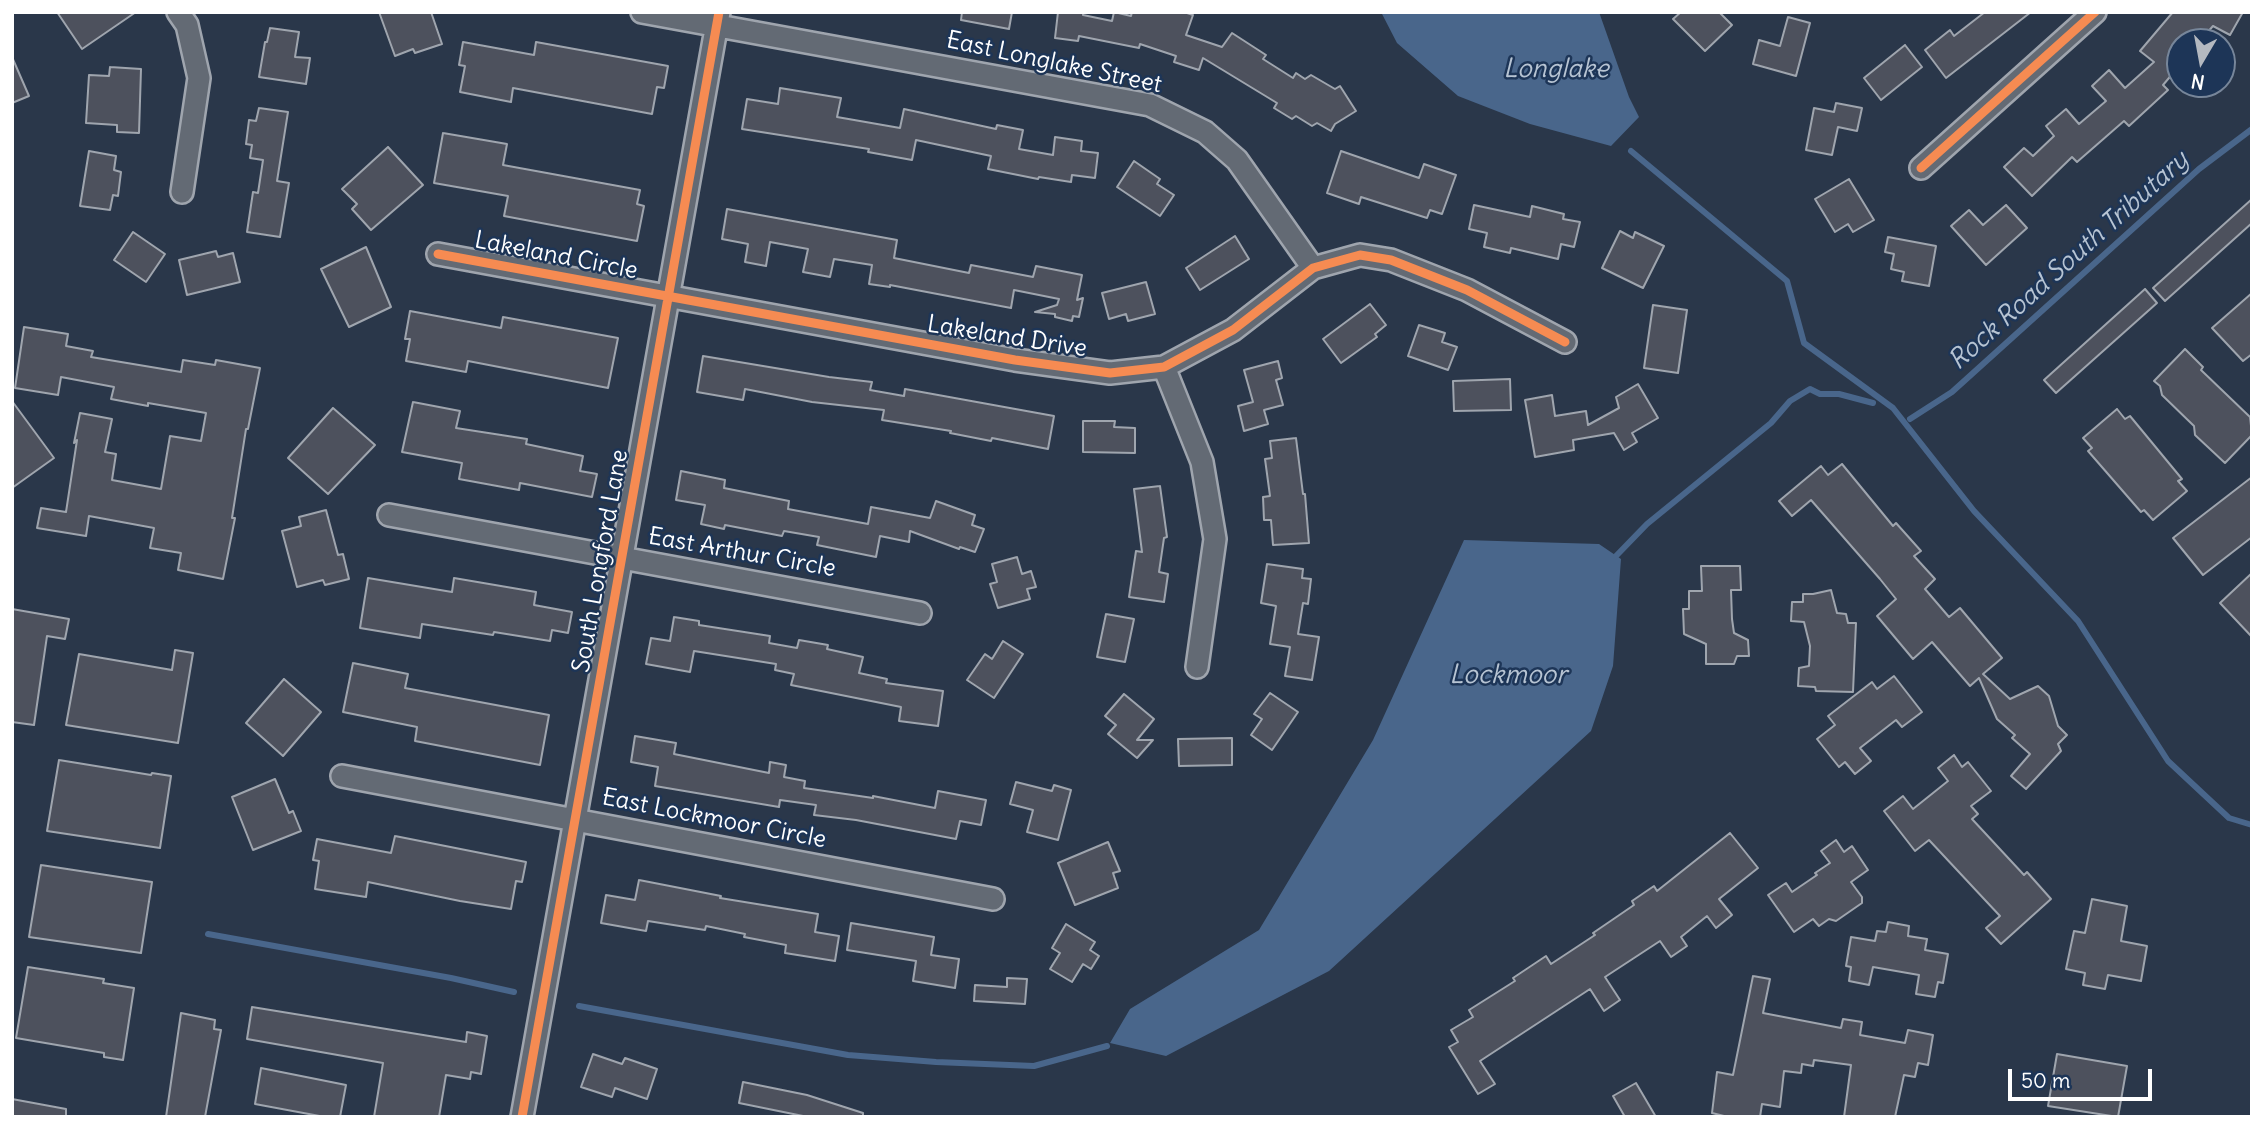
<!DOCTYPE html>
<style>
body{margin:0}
#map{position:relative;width:2264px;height:1129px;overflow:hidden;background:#2a374a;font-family:Delius,sans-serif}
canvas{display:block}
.frame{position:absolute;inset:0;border:14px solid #fff;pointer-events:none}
.north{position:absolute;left:2166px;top:28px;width:70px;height:70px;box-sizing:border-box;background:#1d3557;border:2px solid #77869a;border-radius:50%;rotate:190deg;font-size:19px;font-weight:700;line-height:28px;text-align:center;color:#fff}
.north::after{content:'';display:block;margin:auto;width:24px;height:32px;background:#b4b9c0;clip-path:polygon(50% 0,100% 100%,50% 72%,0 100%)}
.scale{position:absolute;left:2008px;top:1069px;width:144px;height:32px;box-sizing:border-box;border:4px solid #fff;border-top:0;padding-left:9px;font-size:21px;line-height:24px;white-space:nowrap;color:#fff;-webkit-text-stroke:5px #1d3557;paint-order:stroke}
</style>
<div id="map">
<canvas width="2264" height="1129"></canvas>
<div class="frame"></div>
<div class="north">N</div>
<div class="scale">50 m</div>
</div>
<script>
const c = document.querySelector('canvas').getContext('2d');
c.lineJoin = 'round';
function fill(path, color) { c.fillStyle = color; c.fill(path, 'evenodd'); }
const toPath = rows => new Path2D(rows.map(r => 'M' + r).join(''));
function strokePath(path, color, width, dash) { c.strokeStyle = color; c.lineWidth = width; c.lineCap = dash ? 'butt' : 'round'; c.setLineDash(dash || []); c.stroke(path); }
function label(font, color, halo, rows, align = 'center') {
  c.font = font + ' Delius,sans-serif'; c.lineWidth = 5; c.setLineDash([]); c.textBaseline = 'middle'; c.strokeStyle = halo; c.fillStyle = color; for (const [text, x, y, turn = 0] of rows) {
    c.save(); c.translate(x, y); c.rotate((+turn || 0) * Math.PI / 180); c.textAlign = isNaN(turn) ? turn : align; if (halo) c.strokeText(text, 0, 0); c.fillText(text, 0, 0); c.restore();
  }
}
fill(toPath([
 [1381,12,1599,12,1629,97,1639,117,1611,146,1530,124,1458,96,1397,43],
 [1464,540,1599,544,1621,559,1613,666,1591,731,1329,971,1166,1056,1110,1043,1130,1009,1259,930,1373,740]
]), '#49668b');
strokePath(toPath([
 [1631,151,1787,281,1804,343,1893,408,1974,511,2078,621,2168,761,2229,818,2252,825],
 [1910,419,1952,392,2199,169,2252,129],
 [1616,556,1647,524,1771,423,1790,401,1810,389,1820,394,1839,394,1873,403],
 [208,934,451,978,514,992],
 [579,1006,848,1055,936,1062,1034,1066,1107,1046]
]), '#49668b', 6);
const building = toPath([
 [57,12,136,12,82,49,57,12],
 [379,12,431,12,442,44,415,53,413,49,395,56,379,12],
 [962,12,1012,12,1009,29,961,20,962,12],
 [1058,12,1083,12,1083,15,1112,21,1114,12,1131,16,1132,12,1184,12,1193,15,1186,35,1222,47,1232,33,1266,55,1263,59,1293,78,1296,73,1305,79,1311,75,1335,89,1340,86,1356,111,1335,124,1331,131,1317,123,1312,126,1296,116,1292,119,1274,108,1277,103,1203,58,1199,70,1174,62,1176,56,1140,44,1139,48,1079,36,1078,41,1055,38,1058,12],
 [1681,12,1719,12,1732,25,1705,51,1673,19,1681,12],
 [1985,12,2031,12,1946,78,1925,50,1950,30,1954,36,1985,12],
 [2173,12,2243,12,2230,35,2213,26,2199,42,2180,42,2180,65,2163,85,2168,90,2129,126,2124,121,2077,162,2072,157,2032,196,2004,167,2024,148,2033,156,2054,136,2046,126,2066,109,2079,124,2106,101,2092,86,2109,70,2125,88,2154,62,2140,51,2173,12],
 [1788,17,1810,23,1796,76,1753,64,1759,40,1780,46,1788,17],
 [270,28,299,32,295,57,310,58,306,84,259,77,265,42,267,42,270,28],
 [463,42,534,55,536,42,668,66,664,88,657,87,652,114,513,88,511,102,460,92,465,66,459,65,463,42],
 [1905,45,1922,67,1881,100,1864,78,1905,45],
 [12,57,29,96,12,103,12,57],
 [110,67,141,69,139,133,117,132,117,125,86,123,89,75,109,76,110,67],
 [780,88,841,98,837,117,900,128,904,109,996,129,997,125,1023,130,1019,149,1053,155,1055,137,1082,141,1081,151,1098,153,1095,178,1072,175,1071,182,1039,177,1038,179,988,169,991,156,916,140,912,160,868,152,869,149,742,129,747,99,778,104,780,88],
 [1836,103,1862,108,1857,131,1838,127,1832,155,1806,150,1814,108,1834,112,1836,103],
 [259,108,288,112,277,181,289,183,280,237,247,232,253,192,258,193,263,160,250,158,252,145,246,144,249,120,256,121,259,108],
 [443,133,507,144,503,165,640,190,637,204,644,206,637,241,504,216,508,196,434,183,443,133],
 [388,147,423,185,371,230,352,209,357,204,342,189,388,147],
 [89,151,116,156,114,170,121,172,118,196,113,195,110,210,80,206,89,151],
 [1341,151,1419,178,1424,164,1456,175,1442,214,1430,210,1427,218,1361,197,1359,204,1327,193,1341,151],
 [1134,161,1160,179,1157,184,1174,195,1160,216,1117,187,1134,161],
 [1849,179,1874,220,1853,232,1848,224,1835,232,1815,199,1849,179],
 [2252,199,2252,223,2165,301,2153,288,2252,199],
 [1474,205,1530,217,1532,206,1564,214,1563,219,1580,222,1574,247,1561,244,1558,259,1511,248,1510,253,1484,247,1487,233,1469,229,1474,205],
 [2006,205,2027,228,1986,265,1951,226,1969,210,1983,225,2006,205],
 [727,209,897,240,894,258,969,273,971,265,1033,277,1036,266,1082,275,1077,300,1083,298,1079,317,1073,316,1072,321,1055,317,1055,314,1035,312,1057,305,1059,299,1014,290,1011,308,890,285,890,287,869,284,872,265,834,259,830,277,803,272,808,249,770,242,766,266,745,262,748,244,722,239,727,209],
 [1620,231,1633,238,1635,232,1664,246,1643,288,1602,268,1620,231],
 [133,232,165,254,146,282,114,260,133,232],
 [1235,236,1249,259,1200,290,1186,268,1235,236],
 [1888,237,1936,246,1929,286,1902,281,1904,272,1891,269,1894,254,1885,252,1888,237],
 [366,247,391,307,349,327,321,269,366,247],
 [216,251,218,257,233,253,240,282,187,295,179,260,216,251],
 [1146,282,1155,314,1128,321,1126,314,1109,319,1102,293,1146,282],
 [2145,289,2157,303,2056,393,2044,380,2145,289],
 [2252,293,2252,354,2243,361,2212,328,2252,293],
 [1370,304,1386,325,1375,334,1377,337,1341,363,1323,339,1370,304],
 [1653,305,1687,310,1678,373,1644,368,1653,305],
 [410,311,501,328,503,317,618,338,608,388,468,361,466,372,406,361,410,339,405,339,410,311],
 [1419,325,1445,333,1442,342,1457,347,1448,370,1408,356,1419,325],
 [24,327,68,334,66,346,93,351,91,357,181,372,183,360,215,365,216,360,260,368,248,429,246,429,232,518,235,518,223,579,178,570,181,553,150,548,154,528,89,516,86,536,37,528,41,508,66,512,77,440,74,443,80,413,112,419,105,452,116,454,112,480,161,489,170,436,201,441,206,413,148,403,148,406,111,399,114,387,61,377,58,395,15,388,24,327],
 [2185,349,2203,367,2201,370,2250,417,2252,435,2225,463,2195,435,2194,426,2162,395,2160,386,2154,381,2185,349],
 [703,356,829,377,872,382,870,390,904,396,905,389,1054,416,1048,449,992,438,991,441,950,433,951,431,882,420,884,410,812,402,745,389,743,400,697,392,703,356],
 [1278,361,1282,378,1276,380,1283,405,1264,410,1268,424,1244,431,1238,406,1253,402,1244,370,1278,361],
 [1510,379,1511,410,1454,411,1453,381,1510,379],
 [1638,384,1658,418,1632,433,1637,442,1624,450,1614,433,1573,440,1574,450,1535,457,1525,400,1552,395,1555,416,1586,411,1588,425,1619,408,1616,397,1638,384],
 [12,401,54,458,12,488,12,401],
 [413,402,460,411,456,428,527,439,526,444,583,456,580,471,597,474,592,497,520,483,519,490,459,479,462,463,402,452,413,402],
 [333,408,375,445,328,494,288,458,333,408],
 [2117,409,2125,419,2130,416,2182,479,2178,481,2187,491,2153,520,2144,510,2141,512,2088,451,2092,448,2083,438,2117,409],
 [1083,421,1115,421,1114,427,1135,428,1135,453,1083,452,1083,421],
 [1296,438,1303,494,1305,494,1309,543,1273,545,1271,520,1264,520,1263,497,1270,496,1265,459,1272,458,1270,441,1296,438],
 [1842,464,1893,526,1896,523,1921,551,1914,556,1935,579,1925,589,1949,617,1960,608,2002,658,1983,674,2010,699,2038,686,2049,696,2058,726,2067,735,2058,744,2061,751,2026,789,2011,776,2030,754,2012,738,2015,735,1997,719,1979,678,1970,686,1932,642,1913,659,1877,616,1896,599,1880,579,1811,500,1792,516,1779,501,1821,466,1828,475,1842,464],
 [681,471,725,480,724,488,789,501,788,509,868,524,871,507,930,518,936,501,975,515,972,525,984,529,975,552,960,547,959,549,910,531,909,542,880,536,876,557,817,545,819,537,784,531,782,536,725,525,724,529,701,524,705,505,676,500,681,471],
 [2252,477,2252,537,2203,575,2173,538,2252,477],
 [1160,486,1167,537,1164,538,1159,572,1168,574,1164,602,1129,597,1136,551,1142,552,1134,489,1160,486],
 [326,510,338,555,343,554,349,579,325,585,323,580,297,587,282,531,301,526,299,517,326,510],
 [1017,557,1022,574,1031,571,1036,587,1027,589,1030,599,998,608,990,584,997,582,992,564,1017,557],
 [1267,564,1303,569,1302,578,1311,579,1308,604,1303,603,1298,634,1319,637,1312,680,1285,676,1290,647,1270,644,1276,606,1261,603,1267,564],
 [1701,566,1740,566,1741,590,1731,590,1732,619,1734,633,1748,640,1749,656,1737,656,1734,664,1706,664,1706,644,1684,634,1683,609,1689,609,1689,591,1702,591,1701,566],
 [2252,573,2252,637,2220,603,2252,573],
 [368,578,452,592,454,578,536,592,534,605,572,612,568,633,552,630,550,641,494,632,493,635,422,624,420,638,360,628,368,578],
 [1831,590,1837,613,1846,614,1848,623,1856,623,1853,692,1816,691,1815,687,1798,686,1799,668,1809,666,1810,646,1804,622,1791,621,1792,602,1803,602,1803,594,1813,594,1831,590],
 [12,609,69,619,65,639,47,636,34,725,12,722,12,609],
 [1106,614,1134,619,1125,662,1097,657,1106,614],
 [674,617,699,621,699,625,770,636,769,643,797,648,799,640,828,645,827,649,863,657,859,673,887,679,886,683,943,691,938,726,899,721,901,707,791,685,794,674,775,670,776,664,694,651,690,672,646,664,651,638,670,641,674,617],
 [1003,641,1023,654,994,698,967,680,985,654,992,659,1003,641],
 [175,650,193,653,178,743,66,725,79,654,172,670,175,650],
 [353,663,408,674,405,688,549,715,540,765,415,741,417,727,343,712,353,663],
 [1894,676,1922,712,1902,727,1896,720,1860,748,1871,761,1855,774,1845,762,1839,767,1817,739,1835,725,1828,716,1872,682,1877,689,1894,676],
 [284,679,321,712,283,756,246,723,284,679],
 [1270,693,1298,712,1272,750,1251,735,1262,719,1254,714,1270,693],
 [1124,694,1154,719,1137,740,1153,740,1137,758,1108,734,1116,725,1105,716,1124,694],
 [635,736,676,743,674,754,769,773,770,762,786,765,784,777,805,781,804,788,873,798,873,796,935,808,938,791,986,800,981,825,960,821,956,839,856,820,814,815,816,805,780,800,779,807,655,786,658,767,631,762,635,736],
 [1232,738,1232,765,1179,766,1178,739,1232,738],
 [1954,755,1962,767,1968,762,1991,791,1971,806,1978,814,1972,819,2024,875,2027,872,2051,899,2001,944,1986,928,2000,916,1985,900,1929,840,1915,851,1884,811,1903,796,1913,809,1948,781,1938,768,1954,755],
 [59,760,151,775,152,773,171,776,160,848,47,831,59,760],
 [275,779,289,813,293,811,301,831,253,850,232,797,275,779],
 [1016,782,1052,791,1054,785,1071,790,1058,840,1027,832,1033,810,1010,804,1016,782],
 [1730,833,1758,868,1719,899,1732,915,1716,928,1707,916,1681,937,1687,946,1671,957,1660,941,1605,977,1620,1000,1604,1011,1590,989,1480,1061,1495,1084,1478,1094,1449,1047,1458,1042,1451,1030,1473,1017,1469,1010,1515,981,1513,978,1546,956,1551,964,1595,935,1593,933,1634,905,1632,901,1654,886,1657,891,1730,833],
 [395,836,526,862,522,882,516,881,511,909,460,901,368,882,366,897,315,889,319,861,313,860,317,839,391,853,395,836],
 [1836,840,1844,852,1852,846,1868,870,1851,882,1862,897,1862,903,1836,921,1829,919,1819,926,1813,919,1794,932,1768,895,1786,883,1792,892,1817,875,1815,873,1830,863,1821,851,1836,840],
 [1108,842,1120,871,1113,873,1118,888,1075,905,1058,863,1108,842],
 [41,865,152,882,141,953,29,937,41,865],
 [639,880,721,896,720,898,818,914,815,932,839,936,835,961,785,953,786,945,744,937,745,934,706,926,705,930,648,921,646,931,601,923,606,895,635,900,639,880],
 [2092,899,2127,906,2121,941,2147,946,2141,981,2108,975,2105,989,2083,985,2085,973,2066,969,2074,931,2085,933,2092,899],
 [1888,922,1909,926,1908,936,1927,939,1925,950,1948,954,1943,983,1938,982,1935,997,1916,994,1919,975,1873,967,1869,985,1849,981,1851,967,1846,966,1851,937,1875,941,1877,931,1886,932,1888,922],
 [851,923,934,937,931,955,959,959,955,988,913,981,916,961,847,950,851,923],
 [1066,924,1095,942,1090,950,1099,956,1091,969,1083,964,1072,982,1050,969,1060,953,1052,948,1066,924],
 [28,967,104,979,103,983,134,988,123,1060,104,1057,104,1053,16,1038,28,967],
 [1753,976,1770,979,1763,1013,1841,1028,1843,1019,1862,1022,1860,1035,1905,1043,1908,1030,1933,1035,1928,1065,1918,1063,1915,1077,1904,1075,1895,1117,1844,1117,1851,1065,1814,1060,1813,1066,1802,1064,1801,1073,1784,1071,1780,1107,1762,1104,1760,1117,1728,1117,1712,1113,1717,1072,1733,1075,1753,976],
 [1007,978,1027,979,1025,1004,974,1001,975,985,1007,987,1007,978],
 [252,1007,466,1042,467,1032,487,1036,481,1074,471,1072,470,1079,446,1075,439,1117,374,1117,383,1063,247,1039,252,1007],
 [181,1013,215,1020,214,1029,221,1030,205,1117,166,1117,181,1013],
 [593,1054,622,1064,625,1058,657,1069,647,1099,615,1088,612,1097,581,1087,593,1054],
 [2057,1054,2127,1066,2118,1117,2048,1106,2057,1054],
 [261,1068,346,1085,340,1117,325,1117,255,1104,261,1068],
 [743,1082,807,1095,863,1113,863,1117,808,1117,739,1103,743,1082],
 [1636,1083,1656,1117,1625,1117,1613,1096,1636,1083],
 [12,1099,66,1109,66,1117,12,1117,12,1099]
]);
fill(building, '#4d515d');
strokePath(building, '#9fa5ae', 2);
const street = toPath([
 [178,12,187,25,199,78,182,192],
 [642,12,1150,105,1205,132,1237,160,1313,268],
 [1921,168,2095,12],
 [438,254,1015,360,1110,373,1164,367,1233,330,1313,268,1360,255,1391,260,1467,290,1565,342],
 [1164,367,1202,462,1215,539,1197,667],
 [389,515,920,613],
 [342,776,993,899],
 [522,1117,719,12]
]);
strokePath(street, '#9fa5ae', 26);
strokePath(street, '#636a74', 21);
strokePath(toPath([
 [1921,168,2095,12],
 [438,254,1015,360,1110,373,1164,367,1233,330,1313,268,1360,255,1391,260,1467,290,1565,342],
 [522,1117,719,12]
]), '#f68b52', 9);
label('24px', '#fff', '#1d3557', [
 ["East Longlake Street",1054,63,12],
 ["Lakeland Circle",556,256,11],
 ["Lakeland Drive",1007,337,9],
 ["East Arthur Circle",742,553,10],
 ["South Longford Lane",601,561,-80],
 ["East Lockmoor Circle",714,819,11]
]);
label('italic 26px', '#b7c4d3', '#1d3557', [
 ["Longlake",1556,70],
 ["Rock Road South Tributary",2069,261,-42],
 ["Lockmoor",1508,676]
]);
</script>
